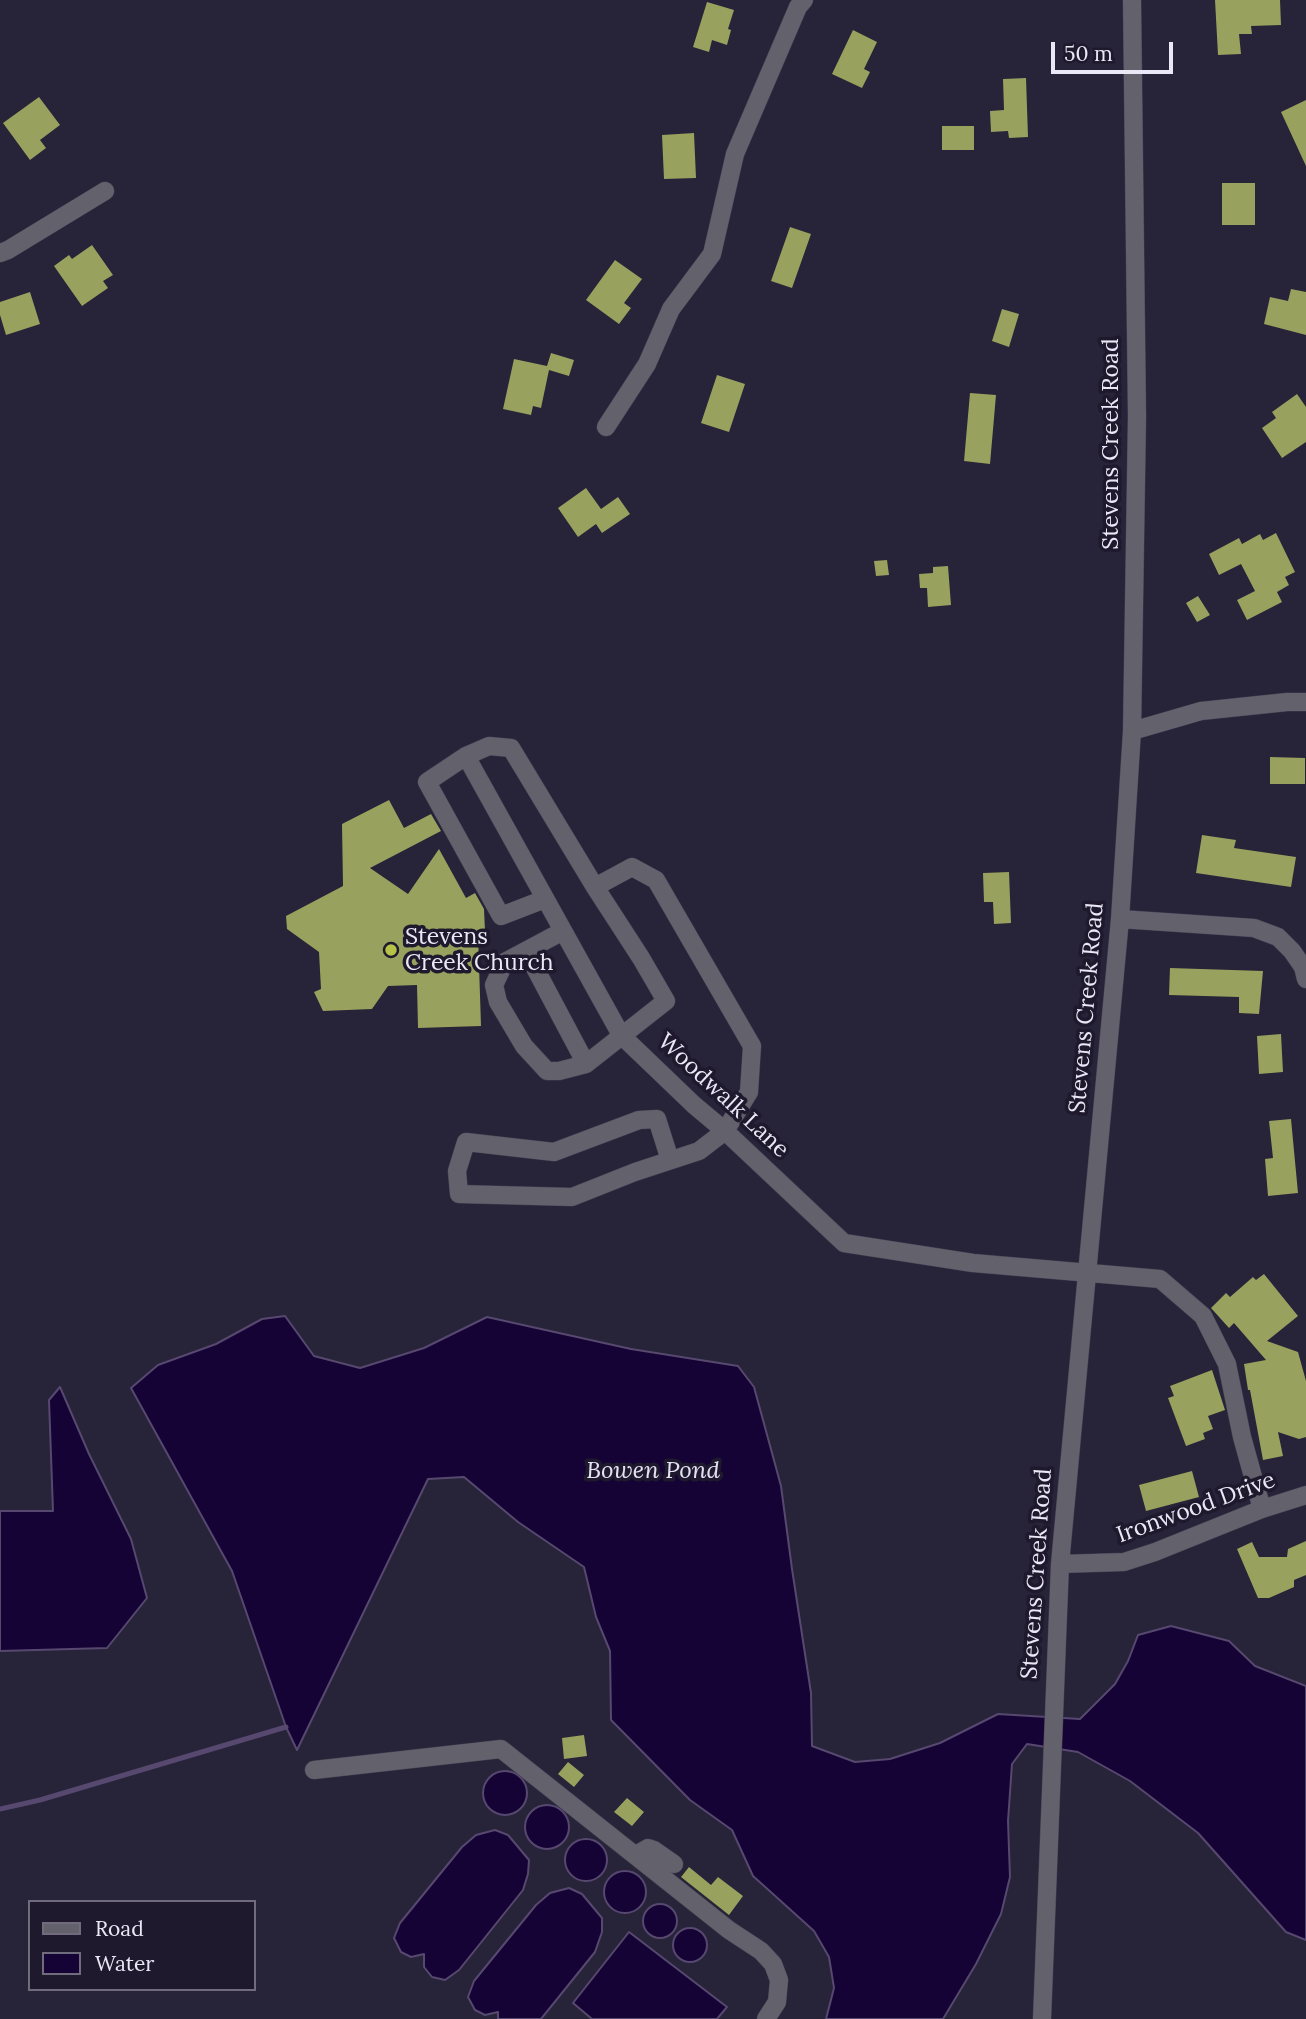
<!DOCTYPE html>
<style>
body{margin:0}
#map{position:relative;width:1306px;height:2019px;overflow:hidden;background:#272338;font-family:Lora,serif}
canvas{display:block}
.legend{position:absolute;left:28px;top:1900px;width:228px;height:91px;box-sizing:border-box;background:#1e192d;border:2px solid #706c7d;margin:0;padding:9px 12px;list-style:none;font-size:21px;color:#eae8f6}
.legend li{display:flex;align-items:center;gap:14px;height:35px}
.legend b{width:35px;border:2px solid #706c7d}
.scale{position:absolute;left:1051px;top:42px;width:122px;height:32px;box-sizing:border-box;border:4px solid #eae8f6;border-top:0;padding-left:9px;font-size:21px;line-height:24px;white-space:nowrap;color:#eae8f6;-webkit-text-stroke:5px #1e192d;paint-order:stroke}
</style>
<div id="map">
<canvas width="1306" height="2019"></canvas>
<ul class="legend">
<li><b style="height:9px;background:#63616c"></b>Road</li>
<li><b style="height:19px;background:#160335"></b>Water</li>
</ul>
<div class="scale">50 m</div>
</div>
<script>
const c = document.querySelector('canvas').getContext('2d');
c.lineJoin = 'round';
function fill(path, color) { c.fillStyle = color; c.fill(path, 'evenodd'); }
const toPath = rows => new Path2D(rows.map(r => 'M' + r).join(''));
function strokePath(path, color, width, dash) { c.strokeStyle = color; c.lineWidth = width; c.lineCap = dash ? 'butt' : 'round'; c.setLineDash(dash || []); c.stroke(path); }
function label(font, color, halo, rows, align = 'center') {
  c.font = font + ' Lora,serif'; c.lineWidth = 7; c.setLineDash([]); c.textBaseline = 'middle'; c.strokeStyle = halo; c.fillStyle = color; for (const [text, x, y, turn = 0] of rows) {
    c.save(); c.translate(x, y); c.rotate((+turn || 0) * Math.PI / 180); c.textAlign = isNaN(turn) ? turn : align; if (halo) c.strokeText(text, 0, 0); c.fillText(text, 0, 0); c.restore();
  }
}
const water = toPath([
 [285,1316,314,1356,360,1368,424,1348,487,1317,631,1349,738,1366,754,1387,781,1486,792,1569,811,1693,812,1746,855,1762,890,1759,940,1743,998,1714,1080,1719,1115,1684,1128,1661,1138,1635,1171,1626,1229,1641,1255,1666,1306,1686,1306,1940,1286,1932,1198,1833,1130,1781,1078,1752,1027,1744,1012,1764,1008,1821,1010,1877,1001,1914,976,1964,943,2019,826,2019,834,1988,829,1957,814,1931,753,1876,732,1830,690,1800,611,1720,610,1651,596,1617,584,1567,518,1522,464,1477,428,1479,297,1750,286,1727,232,1571,131,1388,158,1365,216,1344,262,1319,285,1316],
 [60,1387,89,1454,131,1539,147,1598,107,1648,0,1651,0,1511,53,1511,49,1400,60,1387],
 '483 1793a22 22 0 1 1 44 0a22 22 0 1 1-44 0Z',
 '525 1827a22 22 0 1 1 44 0a22 22 0 1 1-44 0Z',
 [495,1830,508,1835,529,1860,528,1874,523,1890,459,1970,445,1980,432,1977,424,1967,424,1954,411,1957,401,1952,394,1938,400,1923,462,1847,476,1835,495,1830],
 '565 1860a21 21 0 1 1 42 0a21 21 0 1 1-42 0Z',
 '604 1892a21 21 0 1 1 42 0a21 21 0 1 1-42 0Z',
 [569,1888,582,1894,602,1918,602,1932,595,1952,541,2019,498,2019,498,2012,485,2015,475,2010,468,1997,474,1981,536,1905,550,1893,569,1888],
 '643 1921a17 17 0 1 1 34 0a17 17 0 1 1-34 0Z',
 '673 1945a17 17 0 1 1 34 0a17 17 0 1 1-34 0Z',
 [629,1932,727,2007,717,2019,592,2019,573,2003,629,1932]
]);
fill(water, '#160335');
strokePath(water, '#56486f', 2);
strokePath(toPath([
 [0,1809,40,1800,286,1727]
]), '#56486f', 5);
fill(toPath([
 [1215,0,1280,0,1281,25,1251,26,1252,34,1239,34,1241,54,1218,55],
 [707,2,734,10,728,29,731,30,727,45,712,40,709,52,693,47],
 [853,30,877,42,864,69,870,72,862,88,832,74],
 [1026,78,1028,137,1009,138,1008,131,991,132,990,111,1004,110,1003,79],
 [39,97,60,125,40,140,46,148,30,160,3,123],
 [1306,100,1306,166,1281,112],
 [942,126,974,126,974,150,942,150],
 [694,133,696,178,664,179,662,135],
 [1222,183,1255,183,1255,225,1222,225],
 [790,227,811,234,792,288,771,281],
 [92,245,113,275,103,281,108,288,82,306,54,266,69,255,72,259],
 [615,260,642,279,624,303,631,308,619,324,586,300],
 [1291,289,1306,292,1306,335,1264,324,1270,297,1288,301],
 [30,292,40,324,6,335,0,315,0,302],
 [1002,309,1019,314,1009,347,992,341],
 [551,353,574,360,569,376,549,370,541,408,533,406,531,415,503,409,514,359,547,366],
 [717,375,745,384,729,432,701,423],
 [970,393,996,395,990,464,964,461],
 [1297,394,1306,407,1306,442,1282,458,1262,428,1276,418,1272,412],
 [586,488,601,509,618,497,630,514,602,533,596,524,578,537,558,508],
 [1276,533,1295,572,1285,577,1289,585,1277,592,1282,602,1247,620,1237,600,1255,591,1241,564,1219,575,1209,554,1239,538,1242,544,1260,534,1263,540],
 [887,560,889,575,876,576,874,561],
 [948,566,951,605,928,607,927,588,920,588,919,574,933,573,933,567],
 [1198,596,1210,615,1197,622,1186,603],
 [1270,757,1305,758,1305,784,1270,784],
 [389,800,404,828,431,814,441,831,370,868,408,894,439,849,466,898,475,893,484,909,485,931,478,934,481,1026,418,1028,417,985,388,986,372,1009,323,1011,314,992,321,989,319,952,287,929,286,916,343,886,342,824],
 [1202,835,1236,840,1234,848,1296,857,1291,887,1196,873],
 [1009,872,1011,923,994,924,993,902,984,902,983,873],
 [1170,968,1263,971,1259,1014,1239,1013,1239,997,1169,995],
 [1281,1034,1283,1072,1259,1074,1257,1036],
 [1291,1119,1298,1193,1268,1196,1265,1159,1273,1158,1269,1121],
 [1264,1274,1298,1316,1267,1341,1298,1352,1306,1381,1306,1437,1299,1439,1278,1432,1283,1456,1263,1460,1250,1390,1248,1390,1244,1364,1266,1360,1234,1323,1229,1328,1211,1308,1226,1293,1230,1297,1253,1277,1256,1280],
 [1212,1370,1225,1410,1208,1416,1213,1429,1203,1433,1205,1439,1186,1446,1168,1398,1174,1396,1170,1386],
 [1192,1471,1199,1497,1146,1511,1139,1485],
 [1306,1541,1306,1575,1294,1580,1294,1587,1269,1598,1258,1598,1237,1549,1252,1542,1259,1557,1287,1557,1288,1549],
 [584,1735,587,1756,564,1759,562,1738],
 [568,1762,584,1775,574,1787,558,1774],
 [627,1798,644,1812,632,1826,614,1812],
 [689,1867,711,1885,718,1877,743,1896,729,1915,681,1877]
]), '#99a15e');
const minor = toPath([
 [0,253,8,250,105,191],
 [606,427,647,364,671,309,712,254,735,154,798,7,804,0],
 [1132,731,1201,711,1287,702,1306,702],
 [466,756,621,1035,694,1105,725,1131,844,1243,973,1263,1160,1279,1203,1316,1227,1364,1242,1437,1262,1509],
 [595,887,632,867,656,880,752,1046,749,1092,725,1131,699,1151,635,1172,572,1197,459,1194,457,1171,466,1142,554,1152,639,1120,657,1119,670,1160],
 [545,899,501,916,427,782,466,756,489,746,511,748,595,887,641,958,666,1001,586,1064,559,1071,547,1071,524,1046,498,1002,494,985,505,962,563,931],
 [1120,919,1254,928,1278,937,1292,951,1303,967,1306,979],
 [526,951,586,1064],
 [1060,1564,1124,1562,1155,1552,1262,1509,1306,1495],
 [314,1770,501,1749,729,1930,761,1951,773,1964,779,1980,777,2002,766,2019],
 [640,1858,641,1852,648,1848,654,1850,674,1864],
 [1042,2019,1060,1564,1120,919,1132,731,1137,416,1132,0]
]);
strokePath(minor, '#423f53', 19);
strokePath(minor, '#63616c', 18);
for (const [x, y, r, color] of [
 [391,950,7,"#b6c148"]
]) { const dot = new Path2D(); dot.arc(x, y, r, 0, 2 * Math.PI); c.fillStyle = color; c.fill(dot); strokePath(dot, '#1e192d', 2.5); }
label('23px', '#eae8f6', '#1e192d', [
 ["Stevens Creek Road",1111,444,-90],
 ["Stevens Creek Road",1087,1008,-85],
 ["Woodwalk Lane",723,1096,43],
 ["Ironwood Drive",1196,1508,-20],
 ["Stevens Creek Road",1037,1574,-86]
]);
label('23px', '#eae8f6', '#1e192d', [
 ["Stevens",405,937],
 ["Creek Church",405,963]
], 'left');
label('italic 24px', '#e4e2f3', '#1e192d', [
 ["Bowen Pond",653,1471]
]);
</script>
